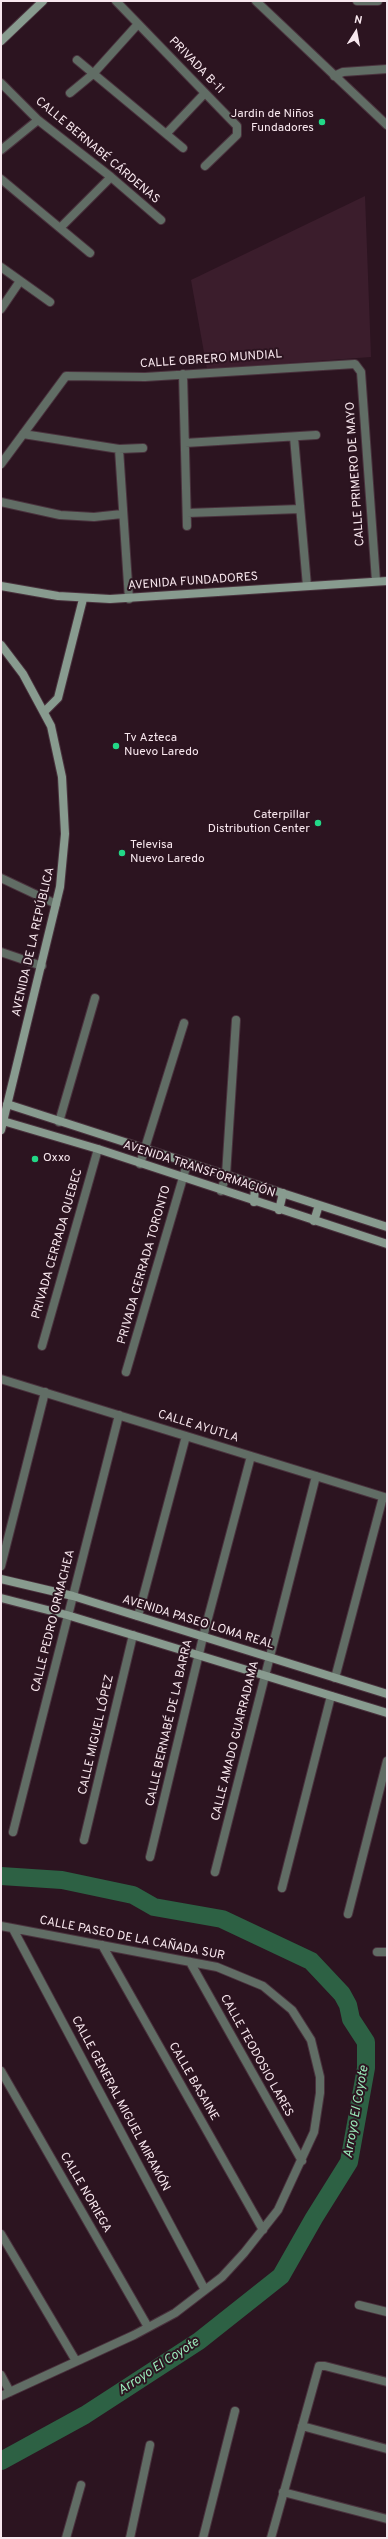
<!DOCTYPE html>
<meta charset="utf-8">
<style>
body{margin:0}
#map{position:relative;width:388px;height:2539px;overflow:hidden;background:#2c1420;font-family:Overpass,sans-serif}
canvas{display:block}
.frame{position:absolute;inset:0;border:2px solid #f8e7ee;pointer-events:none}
.north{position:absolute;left:336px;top:12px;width:40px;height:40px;-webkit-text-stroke:3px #2c1420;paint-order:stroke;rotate:11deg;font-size:11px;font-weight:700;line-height:16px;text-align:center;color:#f8e7ee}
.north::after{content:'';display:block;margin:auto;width:14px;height:18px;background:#f8e7ee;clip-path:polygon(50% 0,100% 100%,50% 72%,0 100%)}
</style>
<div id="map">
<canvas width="388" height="2539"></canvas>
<div class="frame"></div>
<div class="north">N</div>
</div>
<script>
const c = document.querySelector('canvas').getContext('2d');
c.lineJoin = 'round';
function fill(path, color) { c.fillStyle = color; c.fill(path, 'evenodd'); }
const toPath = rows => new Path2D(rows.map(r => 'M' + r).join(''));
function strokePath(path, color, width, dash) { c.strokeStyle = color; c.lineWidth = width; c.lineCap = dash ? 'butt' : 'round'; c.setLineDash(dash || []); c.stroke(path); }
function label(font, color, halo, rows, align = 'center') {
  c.font = font + ' Overpass,sans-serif'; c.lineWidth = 4; c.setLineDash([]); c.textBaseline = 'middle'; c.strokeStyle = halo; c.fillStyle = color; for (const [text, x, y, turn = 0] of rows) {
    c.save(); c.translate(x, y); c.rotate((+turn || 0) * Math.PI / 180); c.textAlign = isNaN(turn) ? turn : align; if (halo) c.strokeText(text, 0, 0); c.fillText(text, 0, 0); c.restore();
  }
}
fill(toPath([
 [365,196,371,357,207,369,191,280]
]), '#3b1d2c');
strokePath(toPath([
 [1,1876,62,1880,133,1895,154,1907,222,1919,311,1961,342,1994,348,2005,351,2019,366,2042,366,2068,349,2162,314,2218,281,2276,199,2341,85,2415,1,2461]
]), '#2d6144', 18);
const street = toPath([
 [116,1,237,126,237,135,205,166],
 [256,1,387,125],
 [357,1,378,1],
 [77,60,183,148],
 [334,76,343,72,387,69],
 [1,83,38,120,111,177,161,220],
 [70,93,93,74,138,24],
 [167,133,205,93],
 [1,150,38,120],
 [1,179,90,253],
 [61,227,111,177],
 [1,267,50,302],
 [1,309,20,281],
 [183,374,187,526],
 [23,434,119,449,143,448],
 [294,437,307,586],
 [185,443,316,435],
 [119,449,129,599],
 [1,464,66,376,145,377,355,364,361,372,376,581],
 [1,502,60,515,94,517,122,514],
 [187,513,300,509],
 [1,878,56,904],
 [1,952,42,966],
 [59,1122,95,998],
 [140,1164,184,1023],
 [221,1191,226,1175,236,1020],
 [42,1346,98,1149],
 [126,1372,187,1164],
 [1,1379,387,1498],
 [1,1566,45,1392],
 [138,1616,186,1436],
 [335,1678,383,1497],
 [13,1832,119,1415],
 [84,1840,133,1635],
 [150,1857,203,1637,251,1456],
 [215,1872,316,1476],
 [282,1888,331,1696],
 [348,1914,387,1761],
 [1,1926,217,1967,263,1986,292,2010,311,2040,320,2077,320,2093,314,2132,278,2210,244,2253,222,2277,175,2313,134,2335,1,2396],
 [13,1929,205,2290],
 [102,1945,263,2230],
 [377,1952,387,1952],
 [190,1962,302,2161],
 [1,2071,148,2327],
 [1,2234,76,2361],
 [359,2305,387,2312],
 [1,2375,10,2392],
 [302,2426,387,2449],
 [283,2492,387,2519],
 [66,2538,81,2485],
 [130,2538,150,2445],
 [203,2538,235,2411],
 [271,2538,319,2366,325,2366,387,2382]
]);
const secondary = toPath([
 [1,41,43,1],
 [1,586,58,596,110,599,387,581],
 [1,645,23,674,51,726,62,777,65,834,60,887,1,1130],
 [44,712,58,698,83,599],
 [7,1104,387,1227],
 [3,1121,98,1149,387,1244],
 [254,1202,255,1185],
 [279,1210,283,1193],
 [314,1221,319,1205],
 [1,1579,73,1596,387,1694],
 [1,1598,67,1615,387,1713]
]);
strokePath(street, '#49323d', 10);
strokePath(secondary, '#49323d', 10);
strokePath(street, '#616d65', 8);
strokePath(secondary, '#889b8f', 8);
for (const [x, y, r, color] of [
 [322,122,4,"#22d887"],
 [116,746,4,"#22d887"],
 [318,823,4,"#22d887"],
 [122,853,4,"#22d887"],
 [35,1159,4,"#22d887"]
]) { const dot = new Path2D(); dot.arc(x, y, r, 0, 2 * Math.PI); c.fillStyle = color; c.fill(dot); strokePath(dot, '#2c1420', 1.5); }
label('12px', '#f8e7ee', '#2c1420', [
 ["PRIVADA B-11",196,66,46],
 ["CALLE BERNABÉ CÁRDENAS",97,151,40],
 ["CALLE OBRERO MUNDIAL",211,360,-4],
 ["CALLE PRIMERO DE MAYO",356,474,-94],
 ["AVENIDA FUNDADORES",193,582,-4],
 ["AVENIDA DE LA REPÚBLICA",34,942,-77],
 ["AVENIDA TRANSFORMACIÓN",199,1170,18],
 ["PRIVADA CERRADA QUEBEC",58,1244,-74],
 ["PRIVADA CERRADA TORONTO",145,1265,-74],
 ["CALLE AYUTLA",198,1427,17],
 ["CALLE PEDRO ORMACHEA",54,1621,-76],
 ["AVENIDA PASEO LOMA REAL",198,1623,17],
 ["CALLE BERNABÉ DE LA BARRA",170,1723,-77],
 ["CALLE MIGUEL LÓPEZ",97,1735,-77],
 ["CALLE AMADO GUARRADAMA",236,1741,-76],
 ["CALLE PASEO DE LA CAÑADA SUR",132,1939,11],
 ["CALLE TEODOSIO LARES",256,2056,61],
 ["CALLE BASAINE",193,2082,60],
 ["CALLE GENERAL MIGUEL MIRAMÓN",120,2104,62],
 ["CALLE NORIEGA",85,2193,60]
]);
label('12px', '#f8e7ee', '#2c1420', [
 ["Jardin de Niños",314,115,"right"],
 ["Fundadores",314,129,"right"],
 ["Tv Azteca",124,739],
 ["Nuevo Laredo",124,753],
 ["Caterpillar",310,816,"right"],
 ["Distribution Center",310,830,"right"],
 ["Televisa",130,846],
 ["Nuevo Laredo",130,860],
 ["Oxxo",43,1159]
], 'left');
label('italic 13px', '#99e9b9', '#2c1420', [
 ["Arroyo El Coyote",357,2112,-80],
 ["Arroyo El Coyote",159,2367,-33]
]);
</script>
